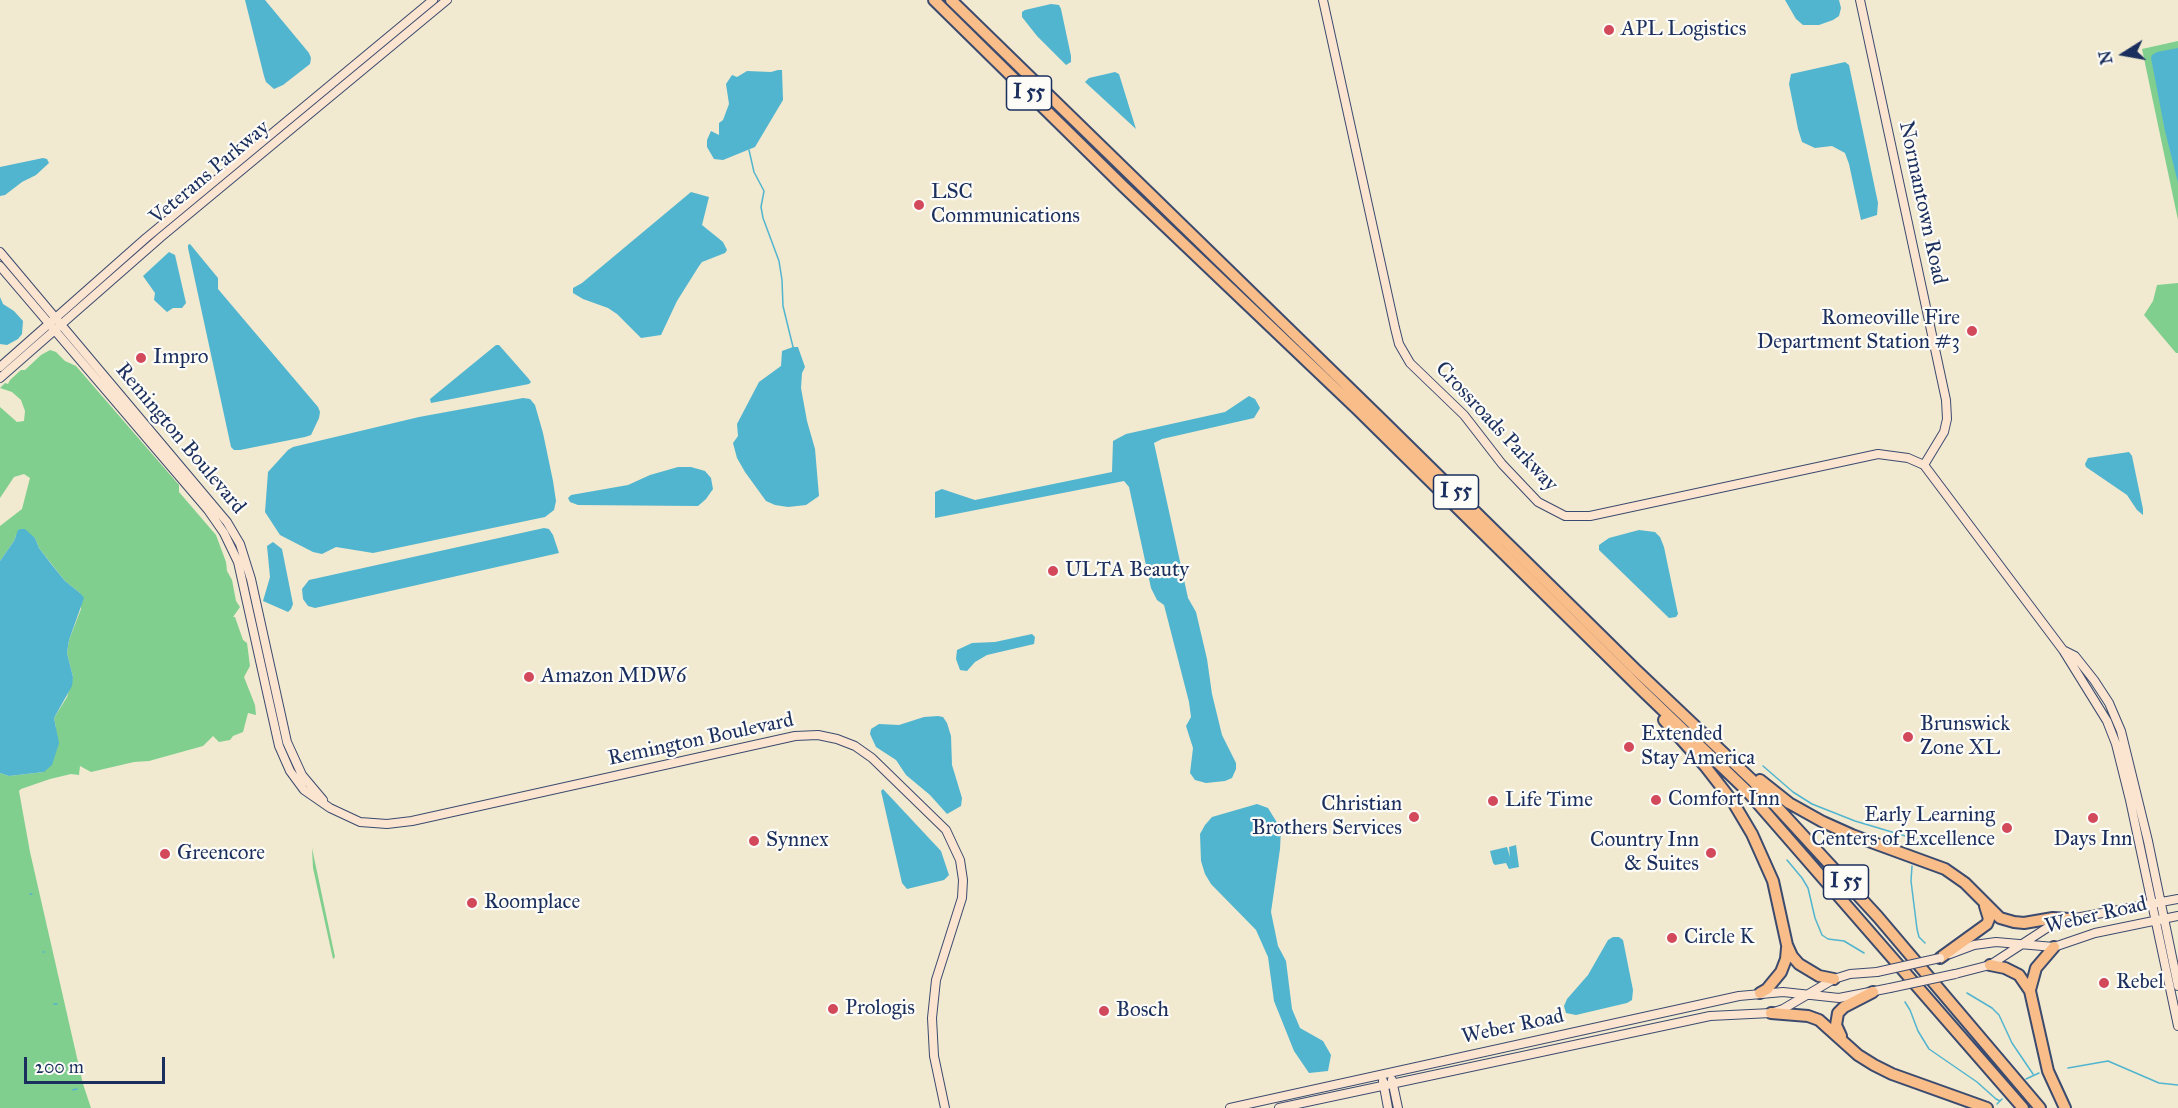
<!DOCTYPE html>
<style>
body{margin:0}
#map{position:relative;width:2178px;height:1108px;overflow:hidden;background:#f1e9d0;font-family:"IM FELL Great Primer",serif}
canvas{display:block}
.north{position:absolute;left:2094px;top:24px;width:60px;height:60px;-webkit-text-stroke:4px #fdfcf7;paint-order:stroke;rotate:259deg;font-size:16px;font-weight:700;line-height:24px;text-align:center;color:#1b2f5e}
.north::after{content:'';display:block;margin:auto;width:21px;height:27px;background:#1b2f5e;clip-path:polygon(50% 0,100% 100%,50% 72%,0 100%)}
.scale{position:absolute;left:24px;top:1057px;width:141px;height:27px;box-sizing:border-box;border:3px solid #1b2f5e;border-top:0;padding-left:8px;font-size:18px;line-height:21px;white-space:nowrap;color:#1b2f5e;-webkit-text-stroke:4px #fdfcf7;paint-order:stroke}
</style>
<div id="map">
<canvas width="2178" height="1108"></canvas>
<div class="north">N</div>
<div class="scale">200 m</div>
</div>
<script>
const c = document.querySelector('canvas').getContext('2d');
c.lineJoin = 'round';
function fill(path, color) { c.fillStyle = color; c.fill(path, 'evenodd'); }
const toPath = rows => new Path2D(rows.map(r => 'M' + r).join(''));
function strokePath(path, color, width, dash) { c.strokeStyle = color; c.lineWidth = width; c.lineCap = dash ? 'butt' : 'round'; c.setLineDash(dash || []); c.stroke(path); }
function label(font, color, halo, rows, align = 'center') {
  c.font = font + ' "IM FELL Great Primer",serif'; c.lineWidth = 4.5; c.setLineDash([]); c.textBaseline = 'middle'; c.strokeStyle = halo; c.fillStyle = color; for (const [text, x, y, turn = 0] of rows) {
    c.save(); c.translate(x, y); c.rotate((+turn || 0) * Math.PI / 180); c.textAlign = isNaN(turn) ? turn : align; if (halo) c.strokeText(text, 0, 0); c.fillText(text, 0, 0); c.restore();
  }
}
fill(toPath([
 [2178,41,2178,220,2142,49],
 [2178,283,2178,353,2176,353,2144,315,2153,301,2157,285],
 [50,350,56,352,65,361,76,366,179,485,179,492,216,535,226,562,227,571,232,580,236,601,240,607,233,617,235,617,243,640,247,643,250,666,244,677,255,705,256,715,248,713,243,732,233,736,230,740,219,742,213,736,203,746,149,761,134,762,91,772,80,766,79,775,71,774,50,779,21,789,19,791,30,852,83,1084,91,1108,0,1108,0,773,9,776,44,772,56,728,54,718,67,697,73,677,67,653,69,640,81,609,80,593,65,581,39,548,35,538,28,533,16,535,14,541,0,561,0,526,22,509,30,478,24,474,14,477,0,498,0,407,17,422,24,421,25,411,21,400,12,392,0,388,5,383,8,384,10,380,21,370,25,370,41,355],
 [312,848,335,957,333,959,313,868]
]), '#80cf8e');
fill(toPath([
 [245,0,265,0,309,53,311,58,310,64,283,85,274,89,266,82,264,76],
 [1785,0,1839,0,1841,8,1839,16,1833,20,1819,25,1803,25,1796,19],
 [1051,4,1059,5,1061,9,1071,56,1071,62,1066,65,1037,36,1022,17,1022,12,1025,10],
 [2178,48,2178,183,2165,131,2151,58,2152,55,2157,52],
 [1845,62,1849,65,1878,203,1877,215,1861,220,1849,164,1845,153,1832,146,1815,148,1802,142,1798,129,1789,84,1791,74],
 [778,70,782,70,783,100,755,147,723,160,714,159,707,147,707,140,711,131,719,135,719,123,723,120,729,104,726,84,732,75,737,77,747,71,771,72],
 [1115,72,1119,74,1136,129,1085,82,1089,78],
 [43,158,47,159,49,163,36,175,22,182,5,195,0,196,0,167],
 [691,192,709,197,702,225,723,242,727,250,725,253,702,262,699,266,677,301,661,335,641,338,617,314,608,308,583,299,573,293,573,288,582,283],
 [190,244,218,278,218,289,318,407,320,412,319,418,311,435,305,437,240,450,234,450,231,447,188,248,188,245],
 [169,252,175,255,186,303,182,308,173,308,167,312,154,300,155,293,143,276],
 [0,297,3,304,14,311,23,321,22,334,18,339,7,345,0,344],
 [496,345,499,345,528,378,531,382,529,384,431,403,430,399],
 [793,347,798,347,805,367,802,373,801,388,807,421,815,449,819,496,806,505,788,507,775,505,766,501,745,472,737,458,733,443,738,436,737,424,759,382,781,366,782,351],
 [1249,396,1255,399,1260,408,1254,418,1162,439,1154,443,1188,598,1196,612,1207,659,1212,694,1222,735,1236,763,1236,769,1232,778,1225,781,1206,783,1195,780,1190,773,1193,748,1186,726,1191,717,1189,702,1164,605,1157,600,1151,588,1129,487,1124,481,935,518,935,492,942,489,975,500,1112,472,1113,441,1126,434,1225,412],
 [523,398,530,399,535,405,543,433,553,481,556,501,554,510,545,517,373,553,336,547,322,554,313,552,280,535,265,512,268,472,288,450,293,447,419,417],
 [2129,452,2132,456,2143,509,2143,515,2137,510,2127,495,2086,467,2085,464,2088,458],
 [678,467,691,467,705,471,711,478,713,489,706,499,698,506,578,505,570,502,568,498,571,495,628,485,650,475],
 [544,528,549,529,553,535,559,553,315,608,308,606,303,599,302,589,309,580],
 [21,529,25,529,35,538,39,548,52,565,65,581,80,593,84,598,69,640,67,653,73,677,72,686,54,718,59,743,52,765,44,772,9,776,0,773,0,561,14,541,18,530],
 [1639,530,1655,532,1660,537,1664,547,1678,614,1676,617,1669,618,1599,550,1599,545,1609,538],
 [273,542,282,549,293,604,291,609,288,612,263,601,270,577,267,546],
 [1032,634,1035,637,1034,644,987,655,975,662,967,671,960,670,956,659,957,650,972,643,995,642],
 [938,716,943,717,947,723,951,736,952,765,962,798,961,806,947,814,930,795,906,775,896,760,876,747,870,734,871,729,879,724,899,725,924,717],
 [883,789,941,851,949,875,944,880,907,889,902,883,881,791],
 [1257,804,1268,808,1281,829,1280,849,1271,912,1278,946,1286,961,1292,1009,1300,1028,1323,1041,1331,1055,1328,1071,1309,1073,1294,1051,1274,1001,1268,957,1256,930,1211,884,1205,874,1201,861,1200,834,1205,825,1212,817],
 [1516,845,1519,867,1509,869,1506,863,1495,865,1493,863,1490,851,1507,847,1510,857,1509,847],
 [1613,937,1619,937,1623,940,1633,990,1632,1000,1627,1003,1576,1015,1566,1013,1564,1006,1567,999,1588,975,1608,940]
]), '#51b5cf');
strokePath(toPath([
 [749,150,754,172,764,191,761,207,763,218,779,261,782,280,783,306,793,347],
 [1763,766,1793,792,1812,804,1855,821,1922,841],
 [1787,860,1802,878,1808,888,1815,918,1822,935,1828,939,1844,941,1864,953],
 [1912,866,1911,881,1917,929,1919,937,1925,943],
 [30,894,32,894],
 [43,952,44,952],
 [1967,993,1992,1008,1999,1015,2012,1043,2033,1074],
 [1905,1002,1910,1010,1918,1031,1929,1049,1977,1082,1996,1099,2000,1101],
 [54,1004,57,1004],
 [2068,1068,2108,1061,2159,1083,2178,1085],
 [2026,1079,2039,1073],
 [73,1090,77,1089],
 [1997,1104,2002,1099]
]), '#51b5cf', 1.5);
const secondary = toPath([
 [1323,0,1395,328,1399,344,1410,363,1464,415,1502,464,1538,502,1565,516,1590,516,1878,454,1908,458,1924,465,2063,650,2107,721,2116,744,2130,800,2178,1026],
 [1860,0,1946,400,1947,419,1944,432,1924,465],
 [0,252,227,522,240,544,251,579,287,742,302,775,323,800],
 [0,266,208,510,224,533,238,562,279,746,290,771,304,790,330,808,360,822,387,824,412,821,795,736,818,735,837,739,855,746,872,758,946,830,960,860,963,880,962,898,936,980,932,1018,934,1056,945,1108],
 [0,367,146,238,433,0],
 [0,378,161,237,447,0],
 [2063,650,2075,656,2094,680,2109,703,2121,731,2148,841,2178,986],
 [1950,954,1974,945,1996,942,2054,947,2095,933,2178,916],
 [1955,974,1990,965,2053,924,2070,919,2178,899],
 [1392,1080,1398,1108],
 [1383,1081,1388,1108],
 [1230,1108,1739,996,1783,992,1839,998,1890,988],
 [1279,1108,1710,1016,1771,1013,1783,1009,1834,979,1850,974,1877,972]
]);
const highway = toPath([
 [934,0,1124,187,1357,409,1645,693,1747,791,2023,1108],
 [951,0,1377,415,1636,670,1753,781,1878,917,2040,1108],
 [1664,720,1705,766,1733,802,1752,834,1773,881,1787,945,1792,956,1799,964,1819,976,1834,979],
 [1760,780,1789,803,1823,822,1852,835,1945,869,1965,883,2000,918,2014,922,2024,923,2053,918,2070,919],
 [1940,958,1987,924,1989,919,1985,906],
 [1990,965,2005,968,2019,975,2030,991,2048,1071,2065,1108],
 [2030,990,2036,968,2054,947],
 [1760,993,1767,989,1781,972,1786,959,1787,948],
 [1771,1013,1808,1016,1819,1020,1858,1055,1874,1065,1892,1074,1987,1108],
 [1841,1036,1836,1025,1838,1013,1844,1007,1873,992]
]);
strokePath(secondary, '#3b4b6f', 10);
strokePath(highway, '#3b4b6f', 14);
strokePath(secondary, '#fce5d0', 8);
strokePath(highway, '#f8bd89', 10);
const secondaryBridge = toPath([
 [1877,972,1940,958],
 [1890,988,1955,974]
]);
strokePath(secondaryBridge, '#3b4b6f', 10, []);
strokePath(secondaryBridge, '#fce5d0', 8);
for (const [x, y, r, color] of [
 [1609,30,6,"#d1495b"],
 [919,205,6,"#d1495b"],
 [1972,331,6,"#d1495b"],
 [141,358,6,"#d1495b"],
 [1053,571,6,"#d1495b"],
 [529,677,6,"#d1495b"],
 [1908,737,6,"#d1495b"],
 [1629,747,6,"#d1495b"],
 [1656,800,6,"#d1495b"],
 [1493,801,6,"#d1495b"],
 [1414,817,6,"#d1495b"],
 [2093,818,6,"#d1495b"],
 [2007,828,6,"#d1495b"],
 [754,841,6,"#d1495b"],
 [1711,853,6,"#d1495b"],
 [165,854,6,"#d1495b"],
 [472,903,6,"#d1495b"],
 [1672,938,6,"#d1495b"],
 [2104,983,6,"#d1495b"],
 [833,1009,6,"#d1495b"],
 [1104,1011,6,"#d1495b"]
]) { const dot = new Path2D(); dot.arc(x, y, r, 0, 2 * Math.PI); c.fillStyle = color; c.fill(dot); strokePath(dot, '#fdfcf7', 2); }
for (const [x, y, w] of [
 [1029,93,45],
 [1456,492,45],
 [1846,882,45]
]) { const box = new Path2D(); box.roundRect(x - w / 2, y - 17, w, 34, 4.5); c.fillStyle = '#fdfcf7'; c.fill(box); strokePath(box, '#1b2f5e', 1.5); }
label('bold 20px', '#1b2f5e', null, [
 ["I 55",1029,93],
 ["I 55",1456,492],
 ["I 55",1846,882]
]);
label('21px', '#1b2f5e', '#fdfcf7', [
 ["APL Logistics",1621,30],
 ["LSC",931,193],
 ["Communications",931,217],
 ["Romeoville Fire",1960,319,"right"],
 ["Department Station #3",1960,343,"right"],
 ["Impro",153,358],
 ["ULTA Beauty",1065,571],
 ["Amazon MDW6",541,677],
 ["Brunswick",1920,725],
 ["Zone XL",1920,749],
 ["Extended",1641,735],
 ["Stay America",1641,759],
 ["Comfort Inn",1668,800],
 ["Life Time",1505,801],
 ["Christian",1402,805,"right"],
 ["Brothers Services",1402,829,"right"],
 ["Early Learning",1995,816,"right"],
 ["Centers of Excellence",1995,840,"right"],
 ["Days Inn",2093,840,"center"],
 ["Synnex",766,841],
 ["Country Inn",1699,841,"right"],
 ["& Suites",1699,865,"right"],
 ["Greencore",177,854],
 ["Roomplace",484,903],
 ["Circle K",1684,938],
 ["Rebel",2116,983],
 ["Prologis",845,1009],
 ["Bosch",1116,1011]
], 'left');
label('21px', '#1b2f5e', '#fdfcf7', [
 ["Veterans Parkway",210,173,-40],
 ["Normantown Road",1922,203,78],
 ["Crossroads Parkway",1496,427,47],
 ["Remington Boulevard",180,439,50],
 ["Remington Boulevard",701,740,-12],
 ["Weber Road",2096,916,-13],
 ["Weber Road",1513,1027,-12]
]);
</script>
